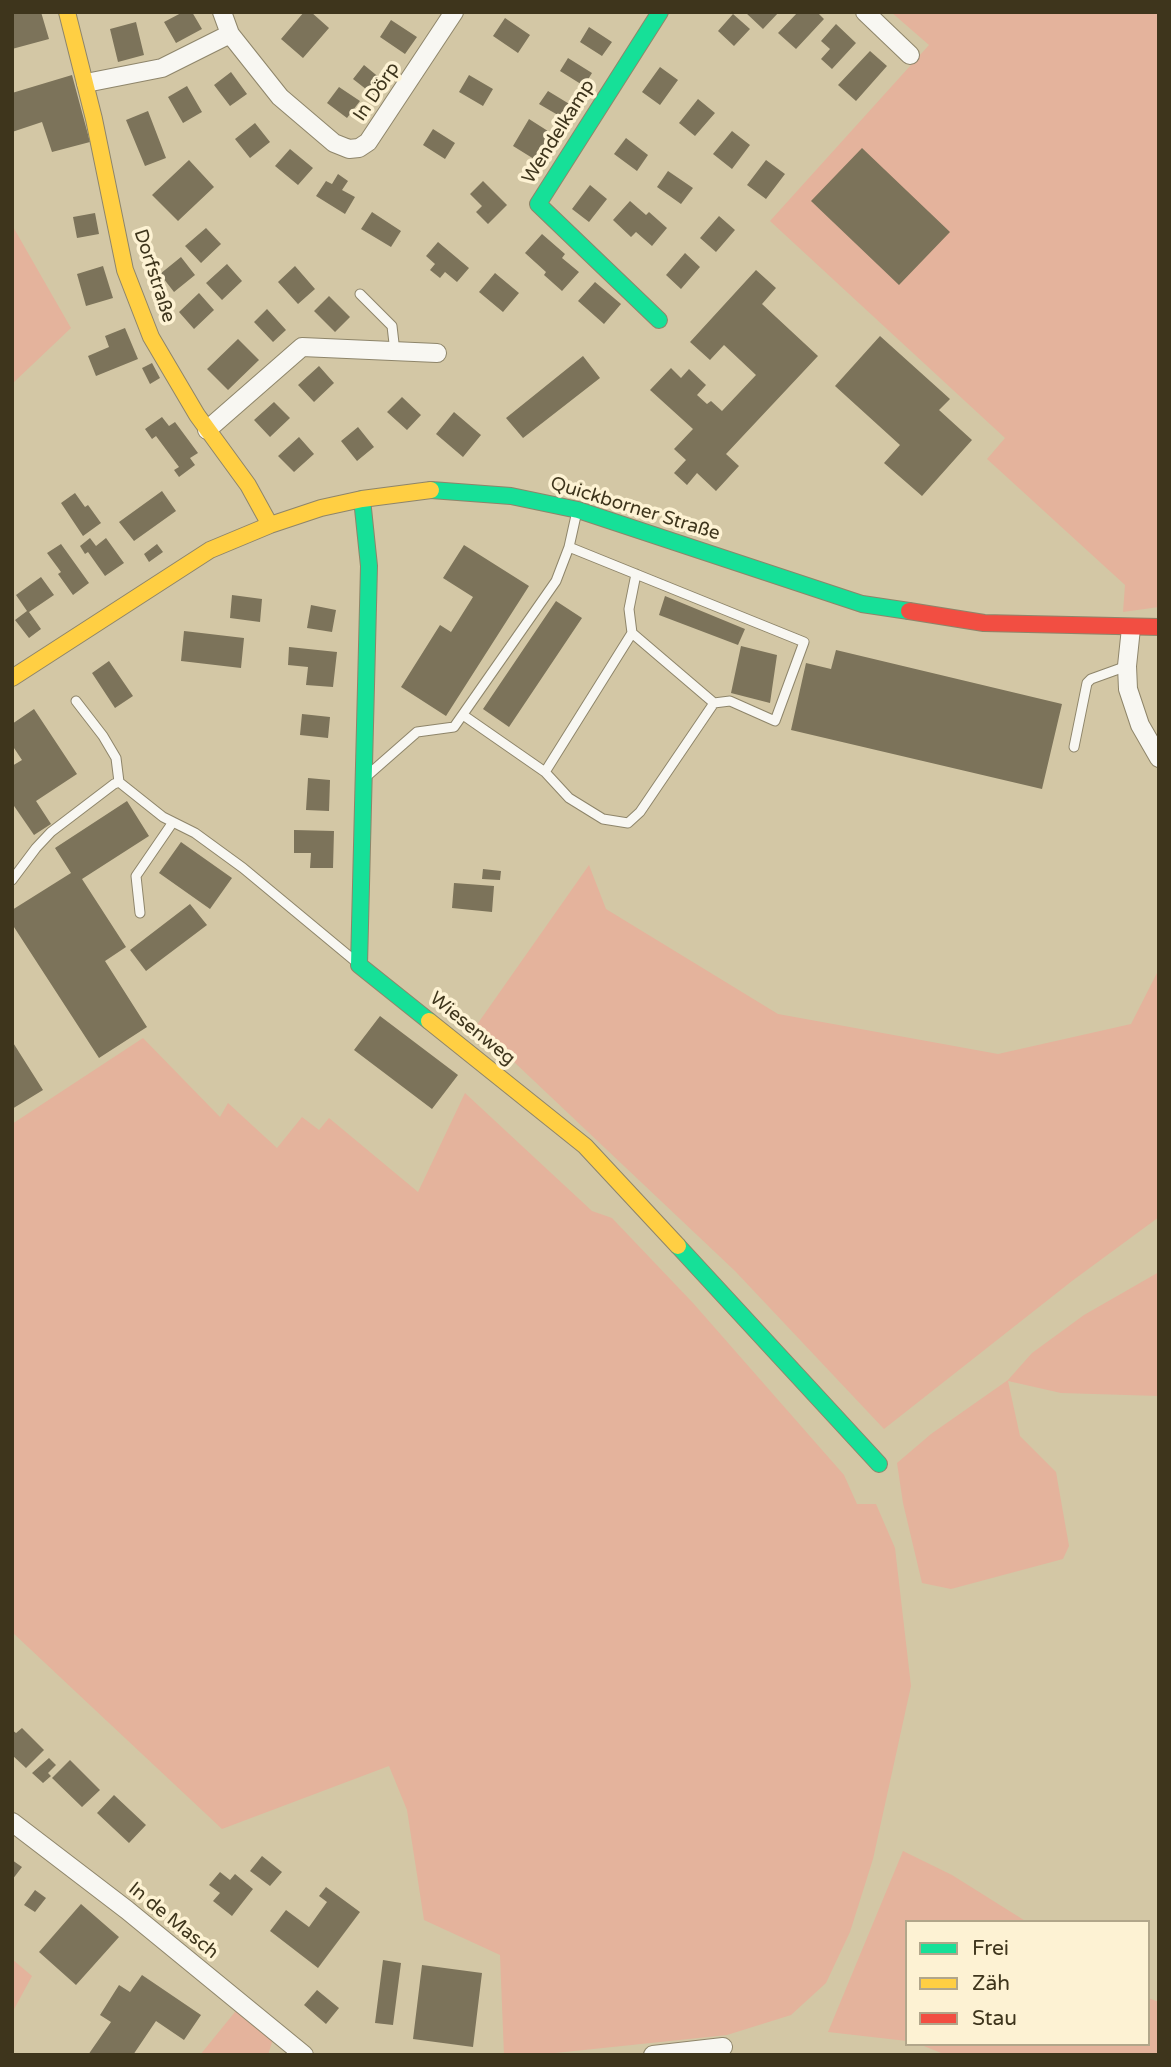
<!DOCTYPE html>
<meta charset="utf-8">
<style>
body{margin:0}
#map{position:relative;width:1171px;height:2067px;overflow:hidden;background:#d3c7a5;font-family:"Varela Round",sans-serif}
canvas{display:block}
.frame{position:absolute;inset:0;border:14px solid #3e351c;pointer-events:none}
.legend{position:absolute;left:905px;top:1920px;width:245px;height:126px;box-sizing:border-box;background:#fdf2d3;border:2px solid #b1a68a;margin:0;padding:9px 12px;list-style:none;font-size:21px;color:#3e351c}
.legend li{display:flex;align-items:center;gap:14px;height:35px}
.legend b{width:35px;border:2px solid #b1a68a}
</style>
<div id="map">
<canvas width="1171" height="2067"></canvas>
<div class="frame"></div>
<ul class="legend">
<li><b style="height:9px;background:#16e098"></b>Frei</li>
<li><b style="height:9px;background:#ffcf43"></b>Zäh</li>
<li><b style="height:9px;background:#f24e42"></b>Stau</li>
</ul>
</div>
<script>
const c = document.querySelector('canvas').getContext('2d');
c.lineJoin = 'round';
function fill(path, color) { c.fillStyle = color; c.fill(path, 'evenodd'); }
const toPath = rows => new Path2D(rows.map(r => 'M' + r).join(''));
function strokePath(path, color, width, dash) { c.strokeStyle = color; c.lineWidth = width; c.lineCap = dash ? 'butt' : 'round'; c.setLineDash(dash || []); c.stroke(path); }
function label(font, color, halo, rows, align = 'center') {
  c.font = font + ' "Varela Round",sans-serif'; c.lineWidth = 7; c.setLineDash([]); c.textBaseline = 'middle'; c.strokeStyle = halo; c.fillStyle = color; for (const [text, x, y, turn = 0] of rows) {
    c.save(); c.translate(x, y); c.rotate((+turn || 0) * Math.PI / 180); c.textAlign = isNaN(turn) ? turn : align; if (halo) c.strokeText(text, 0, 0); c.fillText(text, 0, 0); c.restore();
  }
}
fill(toPath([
 [891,12,1159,12,1159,607,1123,612,1125,585,987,459,1005,438,770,221,929,45],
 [12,225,71,328,12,384],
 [589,865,606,909,778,1014,998,1054,1131,1024,1159,969,1159,1217,1072,1281,884,1429,735,1271,476,1026],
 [143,1038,220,1117,228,1103,277,1148,302,1117,319,1130,329,1118,418,1192,465,1093,592,1211,612,1218,693,1303,844,1475,857,1504,876,1504,895,1548,911,1686,873,1859,850,1932,826,1983,791,2015,727,2035,536,2055,504,2055,500,1955,424,1920,407,1810,389,1766,222,1829,12,1632,12,1124],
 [1159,1272,1159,1396,1061,1393,1008,1381,1020,1436,1056,1472,1069,1546,1063,1559,951,1589,922,1583,903,1503,897,1463,931,1434,1008,1380,1032,1353,1084,1315],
 [903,1851,952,1875,1027,1922,907,1922,907,2041,828,2032],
 [12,1959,32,1976,12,2013],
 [1148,1998,1159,2002,1159,2055,946,2055,919,2044,1148,2044],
 [239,2007,274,2036,268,2055,200,2055]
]), '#e4b39c');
fill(toPath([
 [12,12,41,12,49,39,12,49],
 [183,12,192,12,202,29,176,43,164,22],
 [304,12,311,12,329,28,303,58,281,39],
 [745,12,779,12,763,29],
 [798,12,817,12,824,19,796,49,778,33],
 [733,14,750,29,734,46,718,31],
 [505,18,530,35,518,53,493,36],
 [391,20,417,37,405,54,380,37],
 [136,22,144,55,118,62,110,29],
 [836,24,856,43,832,69,821,59,830,49,821,41],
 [589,27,612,42,602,56,580,42],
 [870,51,887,66,856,101,838,85],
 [568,58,592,73,584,86,560,71],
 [364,65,386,83,376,97,353,79],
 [660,67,678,80,660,105,642,92],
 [231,72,247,94,230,106,214,85],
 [72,75,90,142,52,152,42,122,12,132,12,93],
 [469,75,493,89,483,106,459,92],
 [187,86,202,112,183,123,168,97],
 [339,87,360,101,347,118,327,103],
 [548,91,571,105,563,118,539,104],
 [698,99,715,113,695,136,679,123],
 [148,111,166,158,145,166,126,120],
 [529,119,551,133,534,159,513,146],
 [255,123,270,142,250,158,235,139],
 [433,129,455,143,445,159,423,145],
 [732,131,750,145,732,169,713,154],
 [626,138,648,155,637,171,614,154],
 [862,148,950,232,899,285,811,201],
 [290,149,313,168,298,185,275,166],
 [189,160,214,187,178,221,152,195],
 [766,160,785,174,766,199,747,185],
 [668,171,693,188,681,204,657,187],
 [338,174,348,181,342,190,355,197,345,214,316,196,326,181,332,184],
 [483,181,507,205,488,224,476,212,482,206,470,194],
 [590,185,607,199,589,222,572,209],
 [630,201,646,215,649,212,667,228,652,246,636,232,631,237,613,220],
 [372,212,401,231,391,247,361,229],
 [95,213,99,234,77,238,73,217],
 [719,216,735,230,716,252,700,238],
 [206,228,221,244,201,263,185,246],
 [542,234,565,254,562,258,579,272,562,291,544,275,546,272,525,253],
 [438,242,469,268,457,282,445,272,440,278,430,270,435,264,426,256],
 [685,253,700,267,681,289,666,275],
 [181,257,195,275,174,292,160,274],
 [227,264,242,281,222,300,206,283],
 [103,266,113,298,86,306,77,274],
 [295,266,315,289,298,304,278,282],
 [756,270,776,288,762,304,818,356,726,454,739,466,716,491,697,473,687,485,674,473,686,460,674,449,693,429,650,390,671,368,681,378,689,369,706,385,697,395,707,404,711,401,722,411,756,375,724,345,710,360,690,342],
 [495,273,519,293,503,312,479,292],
 [595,282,621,304,604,324,578,301],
 [199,293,214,310,194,329,179,312],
 [329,296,350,317,335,332,314,311],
 [267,309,286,330,273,342,254,322],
 [125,328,138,359,96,376,88,356,109,347,105,336],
 [880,336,950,399,939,410,972,440,922,496,884,463,900,445,835,386],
 [238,339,259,360,228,390,207,369],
 [583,356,600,378,523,438,506,418],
 [152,363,160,378,150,384,142,368],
 [319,366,334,383,314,402,298,385],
 [402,397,421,415,407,430,387,412],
 [274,402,290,418,270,437,254,420],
 [454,412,481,435,463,457,436,434],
 [162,417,169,426,175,422,198,453,190,458,195,465,179,477,174,470,179,467,156,436,152,439,145,429],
 [358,427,374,447,357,461,341,441],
 [299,437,314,454,294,472,278,456],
 [162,491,176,511,134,541,119,522],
 [75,493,85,507,88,505,101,523,83,536,61,503],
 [90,538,96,546,106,538,124,563,105,576,88,552,85,554,80,546],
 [61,544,89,583,73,595,58,574,61,572,47,553],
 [157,544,163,552,149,562,144,554],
 [464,545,529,586,446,716,401,687,440,625,451,632,473,597,443,578],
 [41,577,54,595,29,612,41,629,29,638,15,620,27,611,16,595],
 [232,595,262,599,260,622,230,618],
 [665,596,745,629,738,645,659,615],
 [556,601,582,618,509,727,483,709],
 [311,605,336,610,332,632,307,628],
 [184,631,244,638,241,668,181,661],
 [741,646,777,655,770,703,731,693],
 [289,647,337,652,333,687,306,685,308,667,288,665],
 [836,650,1062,704,1042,789,791,730,806,663,831,669],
 [109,661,133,696,115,708,92,673],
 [34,709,77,774,36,801,51,824,34,835,12,803,12,766,22,760,12,745,12,724],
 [302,714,330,717,328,738,300,735],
 [308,778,330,780,329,811,306,810],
 [127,801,149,836,82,879,126,947,105,961,147,1027,99,1058,12,924,12,910,71,873,55,848],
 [294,830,334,831,333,868,310,868,311,853,294,853],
 [181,842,232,878,210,909,159,873],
 [483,869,501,871,500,880,482,879],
 [454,883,494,886,492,912,452,908],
 [190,904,207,925,146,971,130,950],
 [380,1016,458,1075,432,1109,354,1050],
 [12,1041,43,1090,12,1109],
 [22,1728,44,1750,26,1768,12,1755,12,1730,16,1733],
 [49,1758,56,1765,48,1773,51,1776,43,1783,32,1773],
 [70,1760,100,1790,82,1807,52,1778],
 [114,1795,146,1825,129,1843,97,1813],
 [262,1856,282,1872,270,1886,250,1871],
 [12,1860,22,1867,12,1880],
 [220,1872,230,1880,235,1874,253,1889,232,1916,213,1901,220,1893,209,1885],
 [326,1887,360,1912,318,1968,270,1931,286,1910,309,1927,327,1902,319,1896],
 [35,1890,46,1898,35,1912,24,1905],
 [81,1904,119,1937,76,1985,39,1952],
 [383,1960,401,1963,393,2025,375,2023],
 [422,1965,482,1973,473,2047,413,2039],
 [142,1975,201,2015,184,2040,156,2021,133,2055,88,2055,111,2022,100,2015,119,1985,130,1992],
 [317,1990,339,2008,326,2024,304,2005]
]), '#7c735a');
const lane = toPath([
 [360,294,392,326,395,352],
 [636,574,629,609,632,633,714,703],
 [76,701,103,736,116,758,119,782],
 [463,715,545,772,569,798,603,819,628,823,640,812,714,703,730,701,775,721,804,642,569,547],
 [1074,747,1087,683,1091,679,1127,666],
 [545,772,632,633],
 [368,775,417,732,454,727,556,581,569,547,577,511],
 [12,880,36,848,51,832,114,784,119,782,163,817,195,833,243,868,355,961],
 [140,913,136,876,173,822]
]);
const street = toPath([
 [222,12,230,34,280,97,334,143,349,149,359,148,368,142,454,12],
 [865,12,910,55],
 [86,83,162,68,230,34],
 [207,430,302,347,437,353],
 [1131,628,1127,666,1128,689,1140,725,1159,758],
 [12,1822,127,1910,304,2055],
 [653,2055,723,2047]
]);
const fast = toPath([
 [659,320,538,204,660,12],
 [431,490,511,496,578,510,862,604,909,611],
 [362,499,369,566,359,965,429,1021],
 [678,1246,879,1464]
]);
const slow = toPath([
 [67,12,94,119,125,270,151,337,197,415,248,485,270,525],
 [12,678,210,550,270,525,321,508,362,499,431,490],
 [429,1021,585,1146,678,1246]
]);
const jam = toPath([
 [909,611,984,623,1159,627]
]);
strokePath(lane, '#8e856a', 11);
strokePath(street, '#8e856a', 20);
strokePath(fast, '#8e856a', 18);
strokePath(slow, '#8e856a', 18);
strokePath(jam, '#8e856a', 18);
strokePath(lane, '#f8f7f2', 9);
strokePath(street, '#f8f7f2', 18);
strokePath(fast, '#16e098', 16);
strokePath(slow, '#ffcf43', 16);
strokePath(jam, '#f24e42', 16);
label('19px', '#3e351c', '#fdf2d3', [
 ["In Dörp",377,92,-56],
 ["Wendelkamp",559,132,-58],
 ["Dorfstraße",154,276,72],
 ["Quickborner Straße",635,509,17],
 ["Wiesenweg",472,1029,39],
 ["In de Masch",173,1921,39]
]);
</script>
